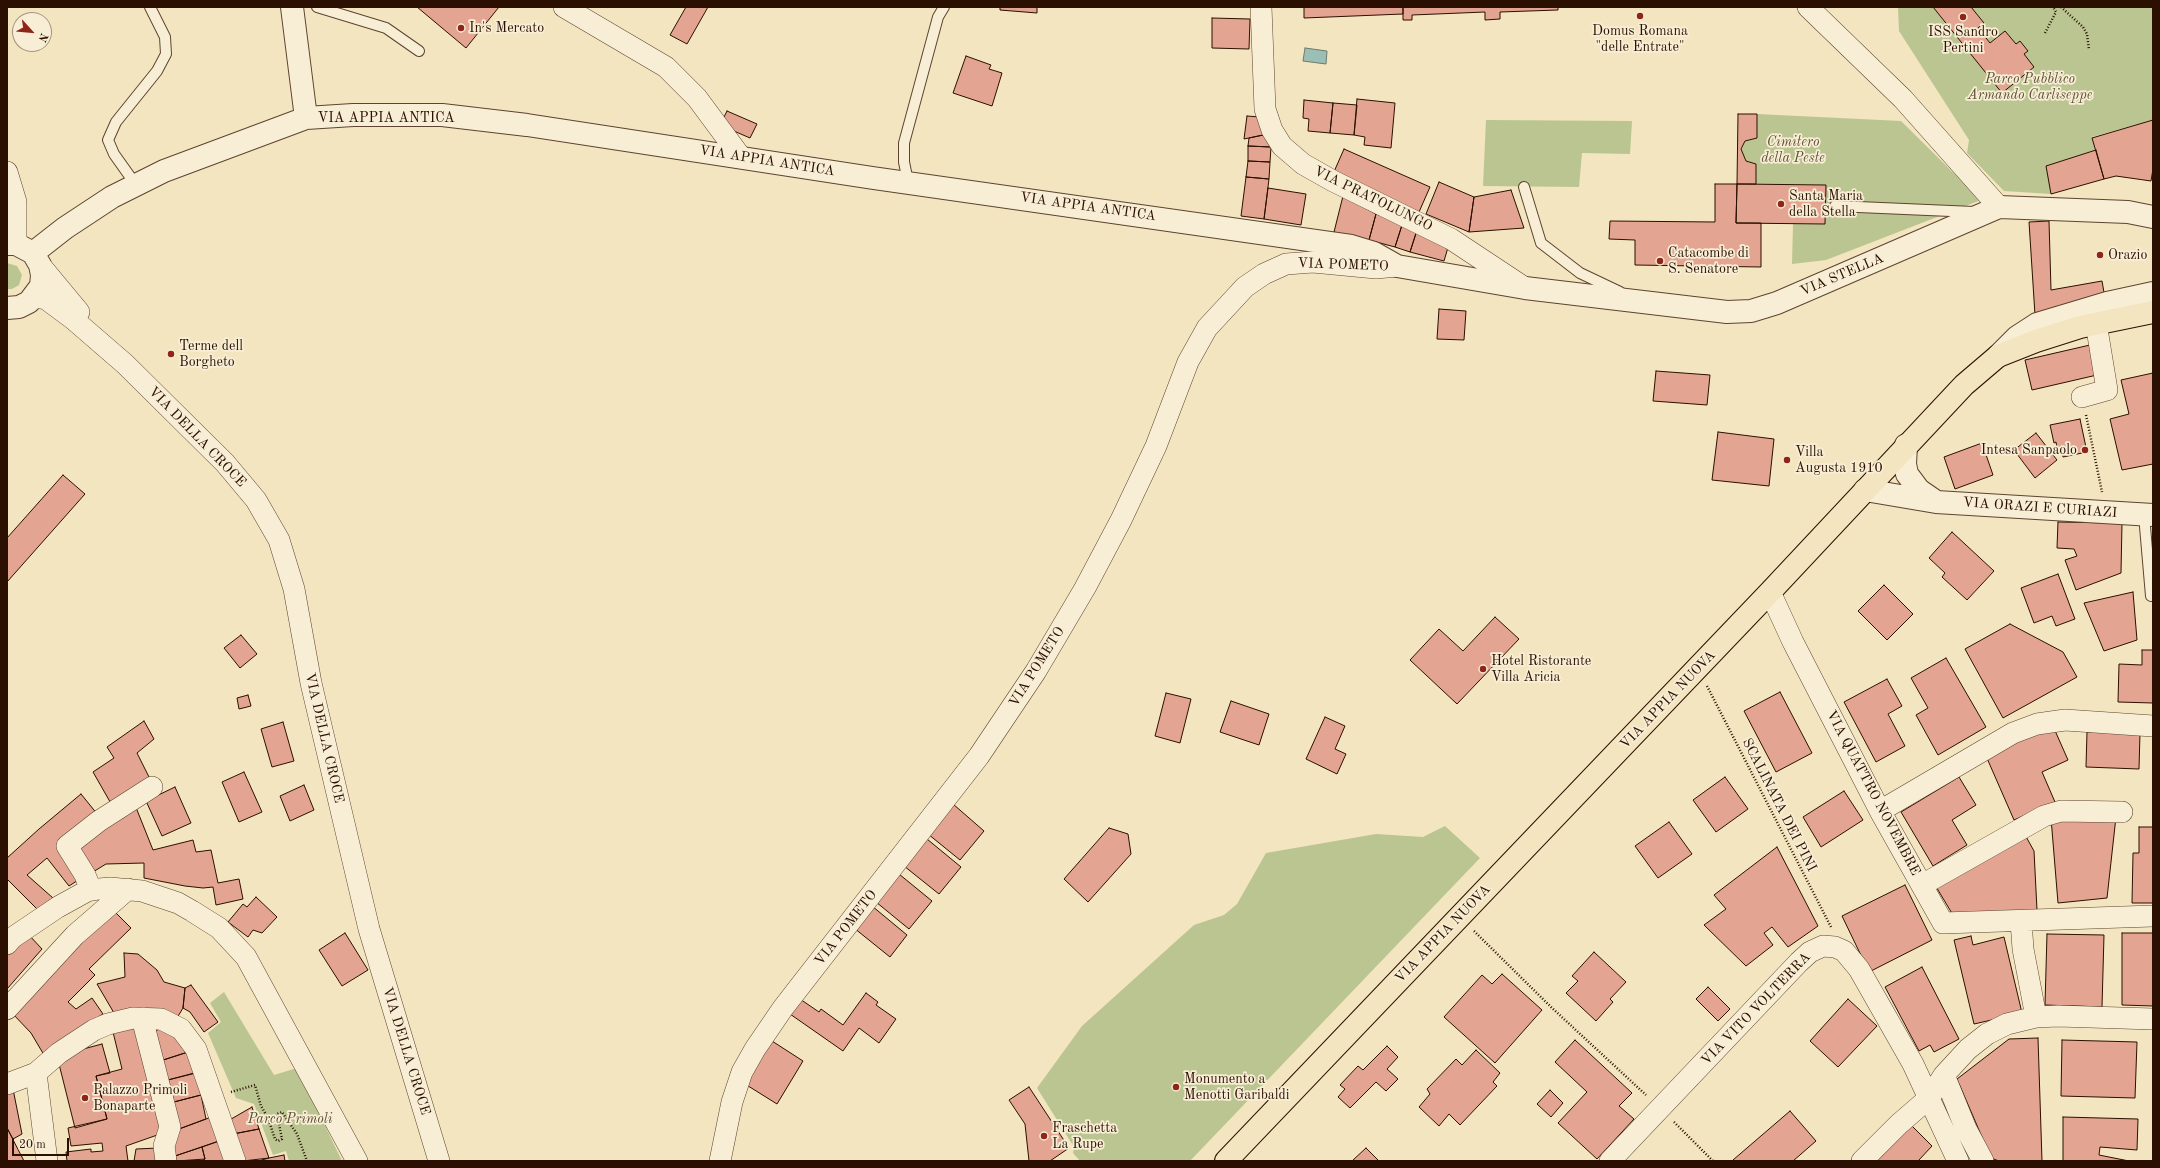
<!DOCTYPE html>
<style>
body{margin:0}
#map{position:relative;width:2160px;height:1168px;overflow:hidden;background:#f3e5bf;font-family:"Old Standard TT",serif}
canvas{display:block}
.frame{position:absolute;inset:0;border:8px solid #2b0f00;pointer-events:none}
.north{position:absolute;left:12px;top:12px;width:40px;height:40px;box-sizing:border-box;background:#f7eed5;border:1px solid #a59580;border-radius:50%;rotate:117deg;font-size:11px;font-weight:700;line-height:16px;text-align:center;color:#2b0f00}
.north::after{content:'';display:block;margin:auto;width:14px;height:18px;background:#8f2418;clip-path:polygon(50% 0,100% 100%,50% 72%,0 100%)}
.scale{position:absolute;left:12px;top:1138px;width:57px;height:18px;box-sizing:border-box;border:2px solid #2b0f00;border-top:0;padding-left:5px;font-size:12px;line-height:14px;white-space:nowrap;color:#2b0f00;-webkit-text-stroke:3px #f7eed5;paint-order:stroke}
</style>
<div id="map">
<canvas width="2160" height="1168"></canvas>
<div class="frame"></div>
<div class="north">N</div>
<div class="scale">20 m</div>
</div>
<script>
const c = document.querySelector('canvas').getContext('2d');
c.lineJoin = 'round';
function fill(path, color) { c.fillStyle = color; c.fill(path, 'evenodd'); }
const toPath = rows => new Path2D(rows.map(r => 'M' + r).join(''));
function strokePath(path, color, width, dash) { c.strokeStyle = color; c.lineWidth = width; c.lineCap = dash ? 'butt' : 'round'; c.setLineDash(dash || []); c.stroke(path); }
function label(font, color, halo, rows, align = 'center') {
  c.font = font + ' "Old Standard TT",serif'; c.lineWidth = 3.5; c.setLineDash([]); c.textBaseline = 'middle'; c.strokeStyle = halo; c.fillStyle = color; for (const [text, x, y, turn = 0] of rows) {
    c.save(); c.translate(x, y); c.rotate((+turn || 0) * Math.PI / 180); c.textAlign = isNaN(turn) ? turn : align; if (halo) c.strokeText(text, 0, 0); c.fillText(text, 0, 0); c.restore();
  }
}
fill(toPath([
 [1898,7,2153,7,2153,120,2092,137,2096,150,2047,166,2051,194,2004,191,1967,153,1969,140,1899,31],
 [1757,114,1901,121,1981,200,1826,260,1792,264,1793,224,1825,224,1826,185,1756,184,1756,164,1746,161,1741,149,1745,141,1757,138],
 [1486,120,1632,121,1630,154,1582,153,1579,187,1483,186],
 [7,263,17,266,22,275,19,285,12,289,7,289],
 [1445,826,1480,858,1190,1161,1080,1161,1073,1153,1074,1147,1037,1088,1082,1026,1194,925,1224,915,1237,904,1266,853,1376,834,1423,837],
 [224,992,274,1075,297,1068,342,1161,289,1161,286,1151,273,1155,254,1104,236,1098,208,1033,221,1022,210,1003]
]), '#bbc592');
const water = toPath([
 [1305,48,1327,51,1326,64,1303,61,1305,48]
]);
fill(water, '#9bbfb4');
strokePath(water, '#6e796c', 1);
const building = toPath([
 [417,7,499,7,466,48,417,7],
 [686,7,708,7,687,44,670,35,686,7],
 [1000,7,1037,7,1037,13,1000,10,1000,7],
 [1304,7,1403,7,1403,14,1304,18,1304,7],
 [1403,7,1558,7,1558,10,1500,12,1500,19,1485,20,1485,12,1412,15,1412,20,1403,20,1403,7],
 [1933,7,1971,7,1984,23,1978,28,1990,43,2005,31,2016,44,2020,41,2028,51,2024,54,2034,67,2002,93,1933,7],
 [1212,18,1250,19,1249,49,1212,48,1212,18],
 [966,56,991,65,989,69,1002,73,992,106,953,93,966,56],
 [1357,99,1395,103,1391,148,1364,145,1365,137,1354,135,1357,99],
 [1304,100,1333,103,1330,133,1308,131,1309,119,1303,118,1304,100],
 [1333,103,1357,105,1354,135,1330,133,1333,103],
 [727,111,757,124,750,138,720,125,727,111],
 [1738,114,1757,114,1757,138,1745,141,1741,149,1746,161,1756,164,1756,184,1737,184,1738,114],
 [1247,116,1260,117,1268,134,1244,139,1247,116],
 [2153,120,2153,169,2151,181,2116,176,2104,179,2092,138,2153,120],
 [1268,134,1271,147,1248,146,1249,138,1268,134],
 [1248,146,1271,147,1270,162,1248,161,1248,146],
 [1344,149,1430,187,1419,212,1333,174,1344,149],
 [2096,150,2104,179,2051,194,2046,166,2096,150],
 [1248,161,1270,162,1269,179,1246,177,1248,161],
 [1246,177,1269,179,1264,219,1241,216,1246,177],
 [1439,182,1474,197,1469,232,1426,214,1439,182],
 [1715,184,1737,184,1736,223,1761,223,1761,267,1635,265,1635,240,1609,239,1610,221,1715,222,1715,184],
 [1737,184,1826,185,1825,224,1736,223,1737,184],
 [1268,188,1306,194,1301,225,1264,219,1268,188],
 [1511,190,1524,228,1469,232,1474,197,1511,190],
 [1343,196,1376,214,1369,240,1334,232,1343,196],
 [1376,214,1403,222,1395,247,1369,240,1376,214],
 [2049,221,2051,290,2102,281,2105,298,2035,315,2029,222,2049,221],
 [1403,222,1418,227,1410,252,1395,247,1403,222],
 [1418,227,1449,244,1444,261,1410,252,1418,227],
 [1439,309,1466,311,1464,340,1437,339,1439,309],
 [2090,345,2097,375,2032,390,2025,360,2090,345],
 [1656,371,1710,375,1707,405,1653,401,1656,371],
 [2153,373,2153,464,2122,470,2110,419,2129,414,2121,380,2153,373],
 [2080,419,2087,452,2063,457,2061,447,2057,448,2056,442,2054,443,2050,425,2080,419],
 [1718,432,1774,439,1769,486,1712,480,1718,432],
 [2036,433,2057,460,2035,478,2014,450,2036,433],
 [1982,443,1993,475,1955,489,1944,457,1982,443],
 [63,475,85,494,7,582,7,538,63,475],
 [2058,522,2122,523,2121,573,2076,590,2065,560,2077,556,2074,549,2057,548,2058,522],
 [1952,532,1994,571,1967,600,1942,577,1945,573,1929,558,1952,532],
 [2058,574,2075,619,2056,626,2052,616,2034,623,2021,588,2058,574],
 [1884,585,1913,614,1887,640,1858,611,1884,585],
 [2133,592,2137,640,2104,651,2084,603,2133,592],
 [1495,617,1519,639,1457,704,1410,660,1439,629,1463,651,1495,617],
 [2010,624,2063,652,2077,677,2003,718,1965,649,2010,624],
 [241,635,257,654,240,668,224,648,241,635],
 [2142,650,2153,650,2153,703,2118,702,2119,664,2142,665,2142,650],
 [1946,658,1986,727,1938,755,1916,715,1928,708,1911,678,1946,658],
 [1887,679,1902,706,1888,714,1905,746,1876,762,1844,702,1887,679],
 [1780,692,1812,753,1776,772,1744,711,1780,692],
 [1166,693,1191,699,1180,743,1155,736,1166,693],
 [248,695,251,706,239,709,237,698,248,695],
 [1231,701,1269,714,1259,745,1220,732,1231,701],
 [1325,717,1345,726,1335,749,1346,754,1337,774,1306,759,1325,717],
 [144,721,154,739,137,753,151,781,113,807,93,772,114,758,107,747,144,721],
 [283,722,294,761,272,767,261,729,283,722],
 [2053,726,2068,760,2042,772,2055,802,2014,820,1986,756,2053,726],
 [2087,732,2140,733,2139,769,2086,767,2087,732],
 [244,772,262,812,239,822,222,782,244,772],
 [1725,777,1748,809,1716,832,1693,800,1725,777],
 [1959,777,1976,805,1952,820,1967,845,1933,866,1901,812,1959,777],
 [304,785,314,810,290,821,280,796,304,785],
 [175,787,191,823,162,836,146,801,175,787],
 [1844,791,1863,820,1821,847,1803,817,1844,791],
 [81,794,98,815,58,849,83,877,69,886,47,858,27,875,53,898,37,909,7,879,7,858,39,829,81,794],
 [953,804,984,831,960,860,928,834,953,804],
 [135,805,153,850,193,840,196,852,211,850,218,883,239,879,243,899,216,905,213,887,203,888,185,886,144,878,144,863,106,864,88,875,73,844,135,805],
 [2116,817,2107,898,2058,903,2051,818,2116,817],
 [1669,822,1692,854,1658,878,1635,846,1669,822],
 [2139,827,2153,827,2153,903,2132,903,2133,853,2139,853,2139,827],
 [1109,828,1128,834,1131,854,1088,902,1064,879,1109,828],
 [2024,833,2034,851,2037,910,1953,915,1935,885,2024,833],
 [927,839,961,867,939,894,904,866,927,839],
 [1777,847,1818,926,1788,947,1772,927,1764,933,1773,945,1746,966,1704,925,1726,909,1714,895,1777,847],
 [899,874,932,901,909,929,876,902,899,874],
 [1905,885,1932,940,1869,972,1842,916,1905,885],
 [256,897,277,917,262,933,253,930,248,937,228,922,243,904,247,907,256,897],
 [872,906,907,935,890,957,854,928,872,906],
 [114,911,131,928,89,969,95,975,68,1002,76,1009,92,998,103,1014,83,1027,47,1060,31,1033,12,1013,114,911],
 [345,933,368,970,342,986,319,950,345,933],
 [2122,933,2153,933,2153,1006,2122,1005,2122,933],
 [28,934,42,949,7,989,7,956,28,934],
 [2047,934,2104,935,2102,1007,2045,1005,2047,934],
 [1971,936,1973,945,2004,937,2022,1013,1974,1024,1954,940,1971,936],
 [1594,952,1626,982,1610,999,1613,1002,1596,1021,1566,993,1578,981,1572,976,1594,952],
 [124,953,138,954,157,970,164,982,185,988,183,1008,177,1018,114,1013,97,984,125,977,124,953],
 [1922,967,1959,1039,1934,1052,1930,1045,1919,1051,1885,987,1922,967],
 [1502,974,1542,1010,1495,1063,1444,1017,1482,975,1492,984,1502,974],
 [191,985,218,1022,204,1032,190,1012,183,1008,185,988,191,985],
 [1708,987,1730,1009,1718,1021,1696,999,1708,987],
 [866,993,878,1002,876,1005,896,1019,879,1043,859,1028,843,1051,790,1014,800,999,819,1012,821,1009,843,1025,866,993],
 [1848,999,1877,1026,1838,1067,1810,1041,1848,999],
 [140,1026,163,1133,126,1146,128,1161,67,1161,66,1152,91,1149,91,1152,103,1151,102,1143,71,1146,68,1128,107,1119,96,1076,122,1069,113,1032,140,1026],
 [169,1026,188,1052,157,1062,148,1033,169,1026],
 [2038,1038,2042,1161,1999,1161,1991,1158,1957,1079,2009,1039,2038,1038],
 [1575,1040,1632,1093,1619,1106,1634,1119,1597,1159,1558,1123,1587,1092,1555,1062,1575,1040],
 [2062,1040,2137,1042,2135,1098,2061,1096,2062,1040],
 [772,1041,803,1061,777,1104,745,1084,772,1041],
 [102,1044,110,1073,96,1076,107,1119,75,1128,57,1056,102,1044],
 [1387,1046,1398,1057,1387,1069,1398,1079,1386,1091,1376,1082,1350,1108,1338,1097,1345,1089,1340,1085,1358,1066,1363,1070,1387,1046],
 [1476,1050,1500,1073,1493,1082,1497,1086,1460,1125,1449,1114,1439,1126,1419,1107,1430,1094,1427,1089,1456,1059,1462,1065,1476,1050],
 [188,1052,198,1072,164,1081,157,1062,188,1052],
 [196,1073,201,1095,170,1103,164,1081,196,1073],
 [12,1084,22,1134,13,1139,7,1128,7,1087,12,1084],
 [1029,1087,1069,1148,1050,1161,1029,1161,1025,1124,1009,1100,1029,1087],
 [1550,1090,1563,1103,1551,1117,1537,1104,1550,1090],
 [201,1095,206,1119,179,1129,170,1103,201,1095],
 [252,1107,259,1129,233,1134,226,1122,252,1107],
 [1790,1111,1816,1141,1793,1161,1735,1161,1733,1160,1790,1111],
 [214,1116,222,1140,175,1156,171,1132,214,1116],
 [2063,1117,2138,1119,2137,1150,2100,1147,2099,1155,2129,1161,2063,1161,2063,1117],
 [1911,1125,1932,1146,1918,1161,1877,1161,1911,1125],
 [7,1128,24,1161,7,1161,7,1128],
 [259,1129,269,1158,243,1161,233,1134,259,1129],
 [222,1140,228,1161,201,1161,205,1159,202,1147,222,1140],
 [202,1147,205,1159,177,1161,175,1156,202,1147],
 [158,1148,156,1161,134,1161,136,1149,158,1148],
 [1366,1148,1379,1161,1352,1161,1366,1148],
 [284,1155,285,1161,258,1161,269,1158,284,1155]
]);
fill(building, '#e3a492');
strokePath(building, '#2b0f00', 1);
const service = toPath([
 [317,7,386,28,419,51],
 [908,182,904,162,904,143,938,17,944,7],
 [136,185,114,154,108,140,116,122,157,71,166,54,165,37,150,7],
 [1524,187,1541,243,1580,273,1620,292],
 [1835,206,1974,212],
 [2144,515,2151,596]
]);
const minor = toPath([
 [564,7,666,67,697,98,740,156],
 [1261,7,1265,109,1272,130,1282,146,1303,164,1333,181,1451,239,1525,288],
 [1808,7,1903,99,1999,207],
 [7,172,16,202,16,244],
 [40,265,79,312],
 [34,297,46,299,73,319,125,364,225,463,256,500,279,540,294,589,311,683,369,929,439,1161],
 [2082,397,2107,390,2096,323],
 [1770,592,1793,642,1880,811,1943,923,2153,916],
 [1880,811,2013,733,2037,724,2065,720,2153,726],
 [1922,885,2044,816,2061,811,2122,812],
 [91,890,85,875,67,846,99,821,152,787],
 [2021,921,2023,949,2036,1017],
 [7,944,12,938,58,907,87,891,99,889,110,888,142,891,178,903,192,911,219,928,246,957,357,1161],
 [7,1009,75,935,128,889],
 [142,1018,170,1127,164,1146,166,1161],
 [36,1073,47,1161],
 [1944,1075,1966,1129,1983,1161],
 [7,1084,36,1073,59,1053,94,1030,108,1024,133,1018,161,1019,181,1029,196,1049,235,1161],
 [720,1161,732,1102,742,1072,755,1049,783,1008,979,756,1036,671,1085,588,1121,520,1156,446,1188,362,1207,328,1245,287,1264,274,1286,264,1313,262,1376,268,1397,266],
 [1610,1161,1799,962,1810,952,1823,946,1835,947,1844,951,1859,969,1913,1064,1958,1161],
 [1862,1161,1899,1124,1929,1098,1944,1075,1968,1049,1987,1034,2007,1024,2036,1017,2058,1016,2153,1019]
]);
const tertiary = toPath([
 [292,7,306,118],
 [7,244,16,244,33,253,40,265,42,275,41,286,29,302,19,307,7,308],
 [33,253,65,228,112,197,164,171,306,118,353,115,442,115,527,125,873,178,1351,246,1374,253,1397,266,1525,288,1727,312,1751,311,1777,303,1999,207,2128,212,2153,217],
 [1998,356,2017,337,2037,324,2107,303,2153,293],
 [1906,445,1905,464,1907,474,1919,490,1935,501],
 [1865,490,1936,502,2153,515]
]);
const primary = toPath([
 [1226,1161,1770,592,1964,385,1998,356,2036,341,2080,327,2153,312]
]);
strokePath(service, '#5d4430', 12);
strokePath(minor, '#5d4430', 22);
strokePath(tertiary, '#5d4430', 24);
strokePath(primary, '#2b0f00', 24);
strokePath(toPath([
 [2061,7,2083,27,2087,34,2089,50],
 [2045,33,2056,12,2053,7],
 [2086,415,2102,492],
 [1707,686,1831,927],
 [1474,931,1551,1007,1646,1095],
 [231,1092,255,1085,261,1106,268,1118,275,1139,278,1141,282,1139,277,1114,282,1112,297,1134,307,1161],
 [1674,1122,1713,1161]
]), '#2b0f00', 2.5, [1, 2]);
strokePath(service, '#f7eed5', 10);
strokePath(minor, '#f7eed5', 21);
strokePath(tertiary, '#f7eed5', 22);
strokePath(primary, '#f3e5bf', 22);
for (const [x, y, r, color] of [
 [1640,16,4,"#8f2418"],
 [1963,17,4,"#8f2418"],
 [461,28,4,"#8f2418"],
 [1781,204,4,"#8f2418"],
 [2100,255,4,"#8f2418"],
 [1660,261,4,"#8f2418"],
 [171,354,4,"#8f2418"],
 [2085,450,4,"#8f2418"],
 [1787,460,4,"#8f2418"],
 [1483,669,4,"#8f2418"],
 [1176,1087,4,"#8f2418"],
 [85,1098,4,"#8f2418"],
 [1044,1136,4,"#8f2418"]
]) { const dot = new Path2D(); dot.arc(x, y, r, 0, 2 * Math.PI); c.fillStyle = color; c.fill(dot); strokePath(dot, '#f7eed5', 1.5); }
label('14px', '#2b0f00', '#f7eed5', [
 ["In's Mercato",469,28],
 ["Domus Romana",1640,31,"center"],
 ["\"delle Entrate\"",1640,47,"center"],
 ["ISS Sandro",1963,32,"center"],
 ["Pertini",1963,48,"center"],
 ["Santa Maria",1789,196],
 ["della Stella",1789,212],
 ["Catacombe di",1668,253],
 ["S. Senatore",1668,269],
 ["Orazio",2108,255],
 ["Terme dell",179,346],
 ["Borgheto",179,362],
 ["Intesa Sanpaolo",2077,450,"right"],
 ["Villa",1795,452],
 ["Augusta 1910",1795,468],
 ["Hotel Ristorante",1491,661],
 ["Villa Aricia",1491,677],
 ["Monumento a",1184,1079],
 ["Menotti Garibaldi",1184,1095],
 ["Palazzo Primoli",93,1090],
 ["Bonaparte",93,1106],
 ["Fraschetta",1052,1128],
 ["La Rupe",1052,1144]
], 'left');
label('italic 14px', '#5d4f33', '#f7eed5', [
 ["Parco Pubblico",2030,79],
 ["Armando Carliseppe",2030,95],
 ["Cimitero",1793,142],
 ["della Peste",1793,158],
 ["Parco Primoli",290,1119]
]);
label('14px', '#2b0f00', '#f7eed5', [
 ["VIA APPIA ANTICA",386,118],
 ["VIA APPIA ANTICA",767,161,9],
 ["VIA PRATOLUNGO",1373,199,26],
 ["VIA APPIA ANTICA",1088,207,8],
 ["VIA POMETO",1343,265,2],
 ["VIA STELLA",1842,275,-23],
 ["VIA DELLA CROCE",197,437,46],
 ["VIA ORAZI E CURIAZI",2040,508,4],
 ["VIA POMETO",1037,667,-58],
 ["VIA APPIA NUOVA",1668,700,-46],
 ["VIA DELLA CROCE",324,738,77],
 ["VIA QUATTRO NOVEMBRE",1873,793,62],
 ["SCALINATA DEI PINI",1779,805,63],
 ["VIA POMETO",846,928,-52],
 ["VIA APPIA NUOVA",1443,934,-46],
 ["VIA VITO VOLTERRA",1756,1009,-46],
 ["VIA DELLA CROCE",406,1051,73]
]);
</script>
